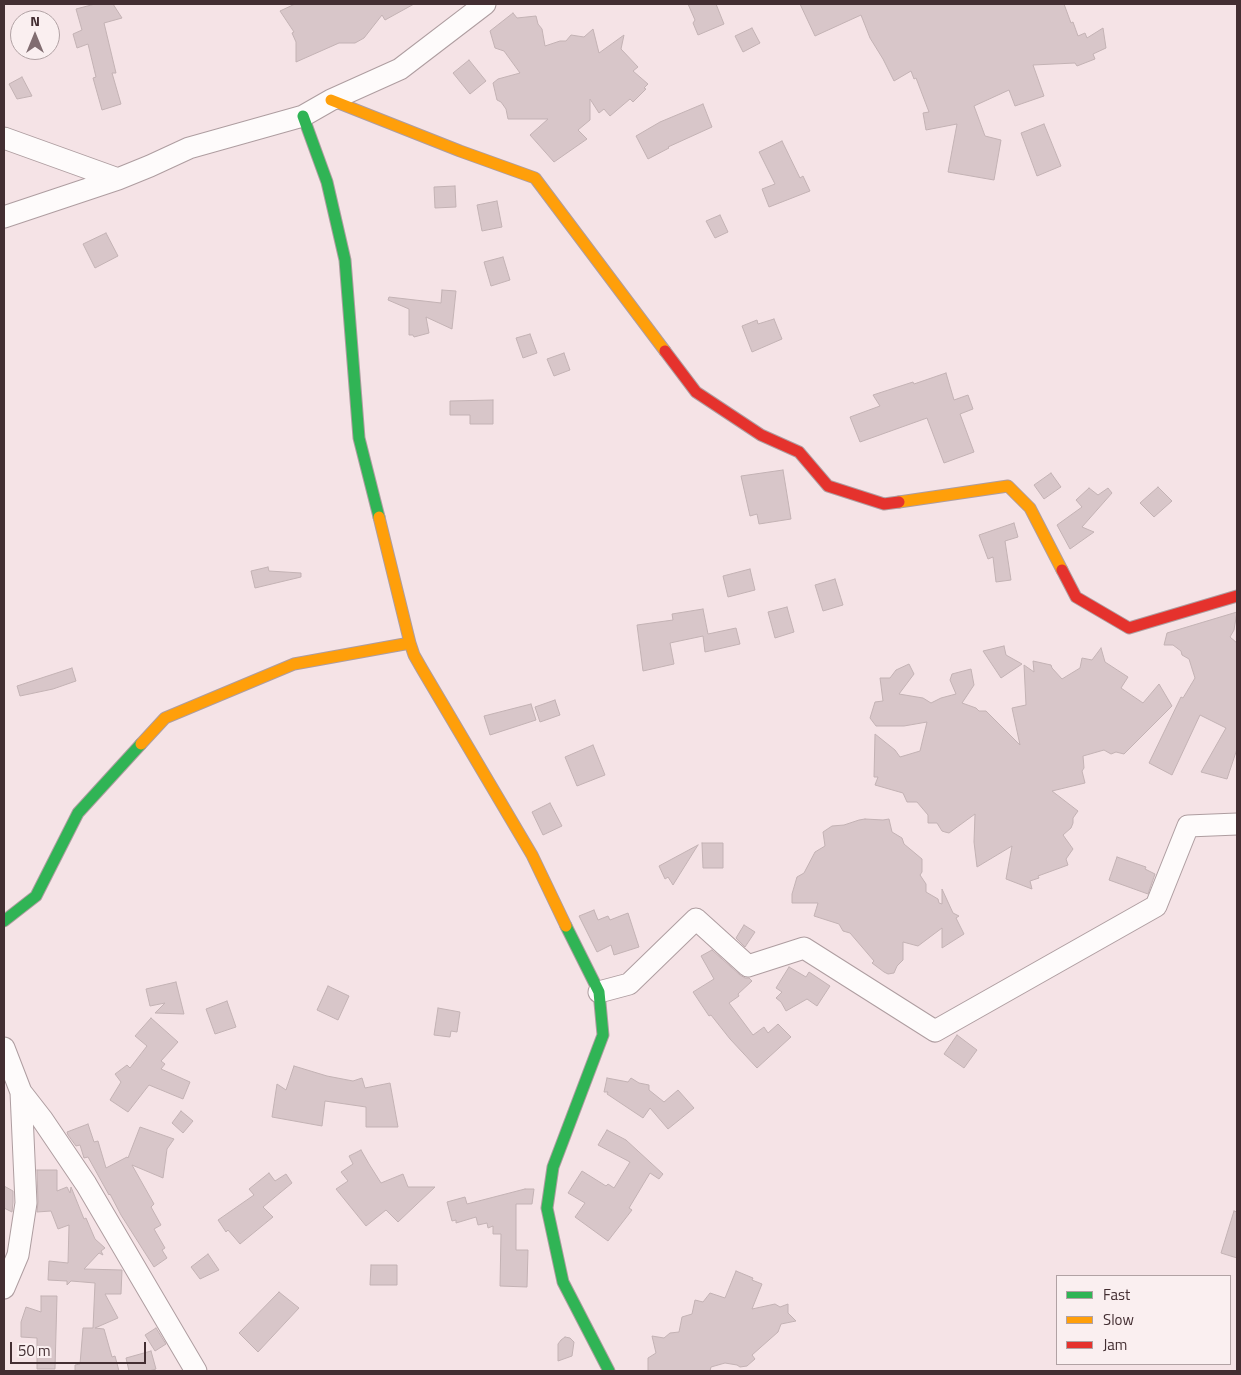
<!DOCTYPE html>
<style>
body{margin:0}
#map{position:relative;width:1241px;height:1375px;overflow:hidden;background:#f5e3e6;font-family:"Titillium Web",sans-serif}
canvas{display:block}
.frame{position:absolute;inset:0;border:5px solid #432e32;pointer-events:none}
.legend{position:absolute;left:1056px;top:1275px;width:175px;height:90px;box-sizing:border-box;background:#faeff0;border:1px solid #b1a2a4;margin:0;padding:6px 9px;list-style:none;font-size:15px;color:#432e32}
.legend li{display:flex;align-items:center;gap:10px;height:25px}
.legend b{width:25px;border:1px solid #b1a2a4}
.north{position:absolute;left:10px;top:10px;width:50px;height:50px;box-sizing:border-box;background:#faeff0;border:1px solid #b1a2a4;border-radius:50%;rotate:0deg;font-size:14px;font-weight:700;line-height:20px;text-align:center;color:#432e32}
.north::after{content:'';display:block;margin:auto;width:18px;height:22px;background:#816d71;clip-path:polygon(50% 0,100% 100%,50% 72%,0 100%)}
.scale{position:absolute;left:10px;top:1342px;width:136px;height:22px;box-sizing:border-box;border:2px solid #432e32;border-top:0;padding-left:6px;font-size:15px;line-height:18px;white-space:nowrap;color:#432e32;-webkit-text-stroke:4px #faeff0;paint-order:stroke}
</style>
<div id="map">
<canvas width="1241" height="1375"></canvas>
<div class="frame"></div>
<ul class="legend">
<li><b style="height:6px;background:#30b455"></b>Fast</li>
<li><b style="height:6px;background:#ff9f0a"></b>Slow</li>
<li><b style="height:6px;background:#e5322d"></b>Jam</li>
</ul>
<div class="north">N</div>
<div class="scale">50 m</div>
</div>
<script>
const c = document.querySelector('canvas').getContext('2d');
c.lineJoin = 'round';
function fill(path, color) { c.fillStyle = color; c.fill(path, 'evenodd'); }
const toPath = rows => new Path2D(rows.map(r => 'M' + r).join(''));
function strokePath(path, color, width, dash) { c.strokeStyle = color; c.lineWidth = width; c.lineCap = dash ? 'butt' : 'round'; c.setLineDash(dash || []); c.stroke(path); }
const building = toPath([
 [95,4,113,4,122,18,104,23,116,73,112,73,121,104,102,110,93,78,96,77,88,44,77,48,73,34,82,30,76,9,95,4],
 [295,4,414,4,385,20,382,15,364,38,355,43,339,43,296,62,296,42,292,33,294,32,280,11,295,4],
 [688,4,716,4,724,24,698,35,693,23,695,20,688,4],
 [800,4,1064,4,1071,23,1073,22,1078,36,1085,33,1087,38,1103,28,1106,48,1093,54,1095,59,1077,66,1075,63,1033,65,1044,96,1015,106,1009,90,974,106,985,136,1001,140,994,180,948,172,957,124,926,130,923,113,929,112,916,78,914,79,911,71,894,81,883,59,870,38,861,15,815,36,800,4],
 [513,13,517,18,536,16,538,24,542,29,545,46,560,41,566,41,571,35,584,37,593,29,599,53,624,35,621,49,638,67,633,71,648,84,644,88,646,89,633,102,630,99,610,116,604,109,599,113,590,99,590,120,578,130,587,139,554,162,530,135,548,119,508,119,506,109,501,102,497,100,493,83,498,79,520,73,504,51,495,48,490,31,513,13],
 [752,28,760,43,743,52,735,36,752,28],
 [469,60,486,81,470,94,453,73,469,60],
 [22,77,32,96,17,99,9,84,22,77],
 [703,104,712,127,668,147,669,148,648,159,636,136,660,122,703,104],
 [1044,124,1061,166,1037,176,1021,133,1044,124],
 [782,141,800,178,803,176,810,191,769,207,762,189,775,184,759,152,782,141],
 [455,186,456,207,435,208,434,187,455,186],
 [497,201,502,227,482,231,477,205,497,201],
 [720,215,728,232,715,238,706,221,720,215],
 [106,233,118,256,95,268,83,244,106,233],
 [503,257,510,280,491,286,484,262,503,257],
 [442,290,456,291,452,329,426,317,429,333,414,337,413,335,409,335,409,309,388,300,389,297,441,303,442,290],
 [774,319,782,339,752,352,742,326,757,320,758,324,774,319],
 [530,334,537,353,523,358,516,338,530,334],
 [564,353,570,370,554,376,547,359,564,353],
 [946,373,954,400,968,395,973,409,960,414,974,452,944,463,927,418,860,442,850,417,880,406,873,395,913,382,914,384,946,373],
 [493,400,493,424,470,424,470,415,450,415,450,401,493,400],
 [783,470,791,519,759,524,757,514,750,516,741,476,783,470],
 [1051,473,1061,487,1044,499,1034,485,1051,473],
 [1158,487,1172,501,1154,517,1140,503,1158,487],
 [1089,488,1098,495,1108,488,1112,493,1082,527,1094,532,1070,549,1057,525,1082,507,1076,500,1089,488],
 [1014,523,1018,537,1005,541,1011,580,996,582,993,557,988,559,979,535,1014,523],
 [268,567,269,571,301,573,301,577,255,588,251,571,268,567],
 [750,569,755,590,728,597,723,576,750,569],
 [835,579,843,605,823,611,815,585,835,579],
 [787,607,794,632,775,638,768,612,787,607],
 [703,609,708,634,736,628,740,644,705,652,703,636,670,643,674,664,643,671,637,625,673,620,672,614,703,609],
 [1237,612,1234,630,1230,637,1237,643,1237,749,1227,779,1201,772,1226,728,1200,715,1172,775,1149,763,1181,697,1183,698,1195,678,1189,659,1182,655,1181,651,1173,645,1164,645,1167,633,1237,612],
 [1004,646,1006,655,1022,664,1001,678,983,651,1004,646],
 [1101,648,1105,662,1128,677,1121,688,1143,703,1159,684,1172,706,1124,754,1116,752,1111,754,1104,750,1083,756,1084,768,1082,771,1085,783,1052,791,1078,811,1073,818,1073,823,1071,828,1063,835,1073,849,1066,859,1068,865,1038,876,1039,878,1030,881,1032,889,1006,879,1012,846,977,867,974,842,975,814,949,833,945,832,942,831,937,823,928,823,928,815,917,802,907,802,903,793,875,785,878,777,874,777,875,734,895,750,900,757,920,751,927,722,904,726,876,726,870,718,875,702,883,701,880,678,890,678,896,670,909,664,914,674,899,694,923,698,931,703,941,698,956,694,950,680,952,674,971,669,974,685,962,703,976,708,979,711,986,711,1020,745,1012,708,1026,705,1024,665,1034,672,1033,661,1051,665,1052,668,1062,679,1080,668,1082,658,1092,660,1101,648],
 [72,668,76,681,53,689,20,696,17,686,72,668],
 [555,700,560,715,540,722,535,707,555,700],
 [531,704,536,720,490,735,484,716,531,704],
 [593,745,605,775,577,786,565,757,593,745],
 [550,803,562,826,543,835,532,812,550,803],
 [865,819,883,820,889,819,892,832,902,838,904,844,922,859,922,872,920,875,926,884,926,892,938,899,939,903,942,904,942,889,953,913,959,916,956,918,964,934,942,948,942,928,918,946,903,942,903,960,897,966,894,973,888,974,884,972,872,963,874,961,850,933,843,931,839,924,814,916,818,903,792,903,792,894,797,877,804,873,815,852,825,846,823,832,832,826,844,825,859,820,865,819],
 [702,843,723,843,723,868,703,868,702,843],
 [698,845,673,885,668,877,665,879,659,866,698,845],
 [1117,857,1146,867,1145,869,1155,874,1148,894,1109,880,1117,857],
 [594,910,598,920,608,916,610,920,628,913,639,947,614,955,611,945,597,952,579,916,594,910],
 [744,925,755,932,745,947,736,938,744,925],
 [712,950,740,975,745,978,749,978,752,981,738,994,739,996,729,1003,753,1035,764,1027,768,1033,778,1024,791,1037,757,1068,730,1039,711,1015,709,1016,693,992,714,979,701,956,712,950],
 [789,967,806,977,809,972,830,986,817,1006,807,999,786,1011,781,1002,776,998,782,992,776,988,789,967],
 [176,982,184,1014,155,1013,165,1003,150,1006,146,989,176,982],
 [328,986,349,996,338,1020,317,1010,328,986],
 [227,1001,236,1027,215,1034,206,1009,227,1001],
 [438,1008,460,1012,457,1032,451,1031,450,1037,434,1035,438,1008],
 [151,1018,178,1042,161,1061,165,1064,161,1069,190,1082,183,1099,149,1085,128,1112,110,1100,121,1082,115,1074,127,1065,130,1068,147,1046,135,1036,151,1018],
 [957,1035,977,1050,964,1068,944,1054,957,1035],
 [294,1066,327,1076,353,1081,362,1078,365,1088,390,1083,398,1127,366,1127,366,1107,325,1101,322,1126,272,1117,277,1084,286,1090,294,1066],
 [607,1078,628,1082,631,1078,639,1083,649,1085,649,1090,664,1102,678,1090,694,1108,668,1129,650,1108,643,1118,607,1094,608,1092,604,1092,607,1078],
 [181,1111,193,1121,183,1133,172,1123,181,1111],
 [88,1124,94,1142,98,1141,106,1168,127,1157,128,1158,140,1127,174,1139,167,1149,163,1178,132,1165,154,1204,151,1207,161,1225,154,1229,165,1248,162,1250,167,1258,154,1267,121,1215,110,1194,109,1195,88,1157,84,1158,80,1145,76,1146,68,1135,67,1132,88,1124],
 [607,1130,626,1140,663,1174,659,1179,650,1173,629,1208,632,1210,608,1241,575,1217,585,1203,568,1193,582,1171,606,1186,608,1184,614,1188,630,1162,598,1145,607,1130],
 [361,1150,369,1164,381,1183,403,1174,408,1187,435,1187,398,1222,386,1210,366,1226,336,1189,348,1181,341,1172,353,1164,349,1156,361,1150],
 [37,1170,57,1170,57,1191,67,1187,70,1193,71,1187,84,1219,86,1218,95,1239,105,1248,101,1251,103,1255,99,1253,84,1269,122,1270,121,1294,105,1294,118,1318,95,1328,104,1329,112,1357,115,1356,119,1371,75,1371,75,1365,80,1364,83,1328,93,1328,95,1283,71,1281,67,1285,67,1281,48,1280,49,1261,68,1263,69,1225,58,1229,51,1211,37,1212,38,1202,37,1170],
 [269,1173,275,1181,286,1174,292,1183,263,1207,273,1217,240,1244,228,1230,226,1232,218,1220,254,1195,249,1189,269,1173],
 [4,1186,13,1191,13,1202,12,1212,4,1208,4,1186],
 [525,1189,534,1189,532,1204,516,1204,516,1250,528,1250,527,1287,500,1286,501,1234,493,1234,493,1226,488,1228,487,1223,478,1225,476,1217,456,1223,456,1220,452,1221,447,1202,465,1197,467,1204,525,1189],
 [1234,1211,1237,1212,1237,1258,1221,1253,1234,1211],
 [208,1254,219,1270,200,1279,191,1267,208,1254],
 [371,1265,397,1265,397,1285,370,1285,371,1265],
 [736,1271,753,1278,752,1280,762,1284,752,1309,775,1304,780,1307,788,1304,788,1313,796,1321,781,1324,778,1332,752,1355,755,1359,747,1366,740,1367,737,1365,725,1363,711,1367,710,1371,648,1371,648,1358,656,1353,652,1336,664,1338,670,1333,679,1332,682,1317,692,1314,695,1300,703,1302,710,1293,725,1298,736,1271],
 [279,1292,299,1308,258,1352,239,1333,279,1292],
 [41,1296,57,1296,55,1369,37,1369,37,1338,21,1337,21,1322,26,1307,41,1312,41,1296],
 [156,1328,166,1344,155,1351,145,1335,156,1328],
 [565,1337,570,1338,574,1342,572,1356,558,1361,558,1344,561,1340,565,1337],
 [151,1351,156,1369,149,1371,129,1371,126,1358,151,1351]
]);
fill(building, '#d8c6c9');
strokePath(building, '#c3b2b4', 1);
const street = toPath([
 [4,138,118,179],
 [4,217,118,179,150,166,189,148,303,116,331,100,400,69,485,4],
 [599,992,629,984,696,919,748,966,804,948,935,1031,1156,906,1188,826,1237,824],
 [4,1048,21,1092,42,1119,86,1184,196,1371],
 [4,1288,18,1255,26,1203,21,1092]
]);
const fast = toPath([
 [303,116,327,182,345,260,359,438,379,517],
 [4,921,36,896,78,813,141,744],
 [566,926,599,992,603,1035,553,1167,547,1208,563,1282,609,1371]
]);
const slow = toPath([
 [331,100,460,151,535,178,665,351],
 [899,502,1008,486,1030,508,1062,570],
 [410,643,414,655,422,669,532,855,566,926],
 [141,744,165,718,294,664,410,643,379,517]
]);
const jam = toPath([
 [665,351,696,392,761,435,799,452,828,486,884,504,899,502],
 [1062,570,1076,597,1129,628,1237,596]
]);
strokePath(street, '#ae9da0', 23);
strokePath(fast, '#ae9da0', 13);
strokePath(slow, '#ae9da0', 13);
strokePath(jam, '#ae9da0', 13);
strokePath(street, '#fefbfb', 21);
strokePath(fast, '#30b455', 11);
strokePath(slow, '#ff9f0a', 11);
strokePath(jam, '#e5322d', 11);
</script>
